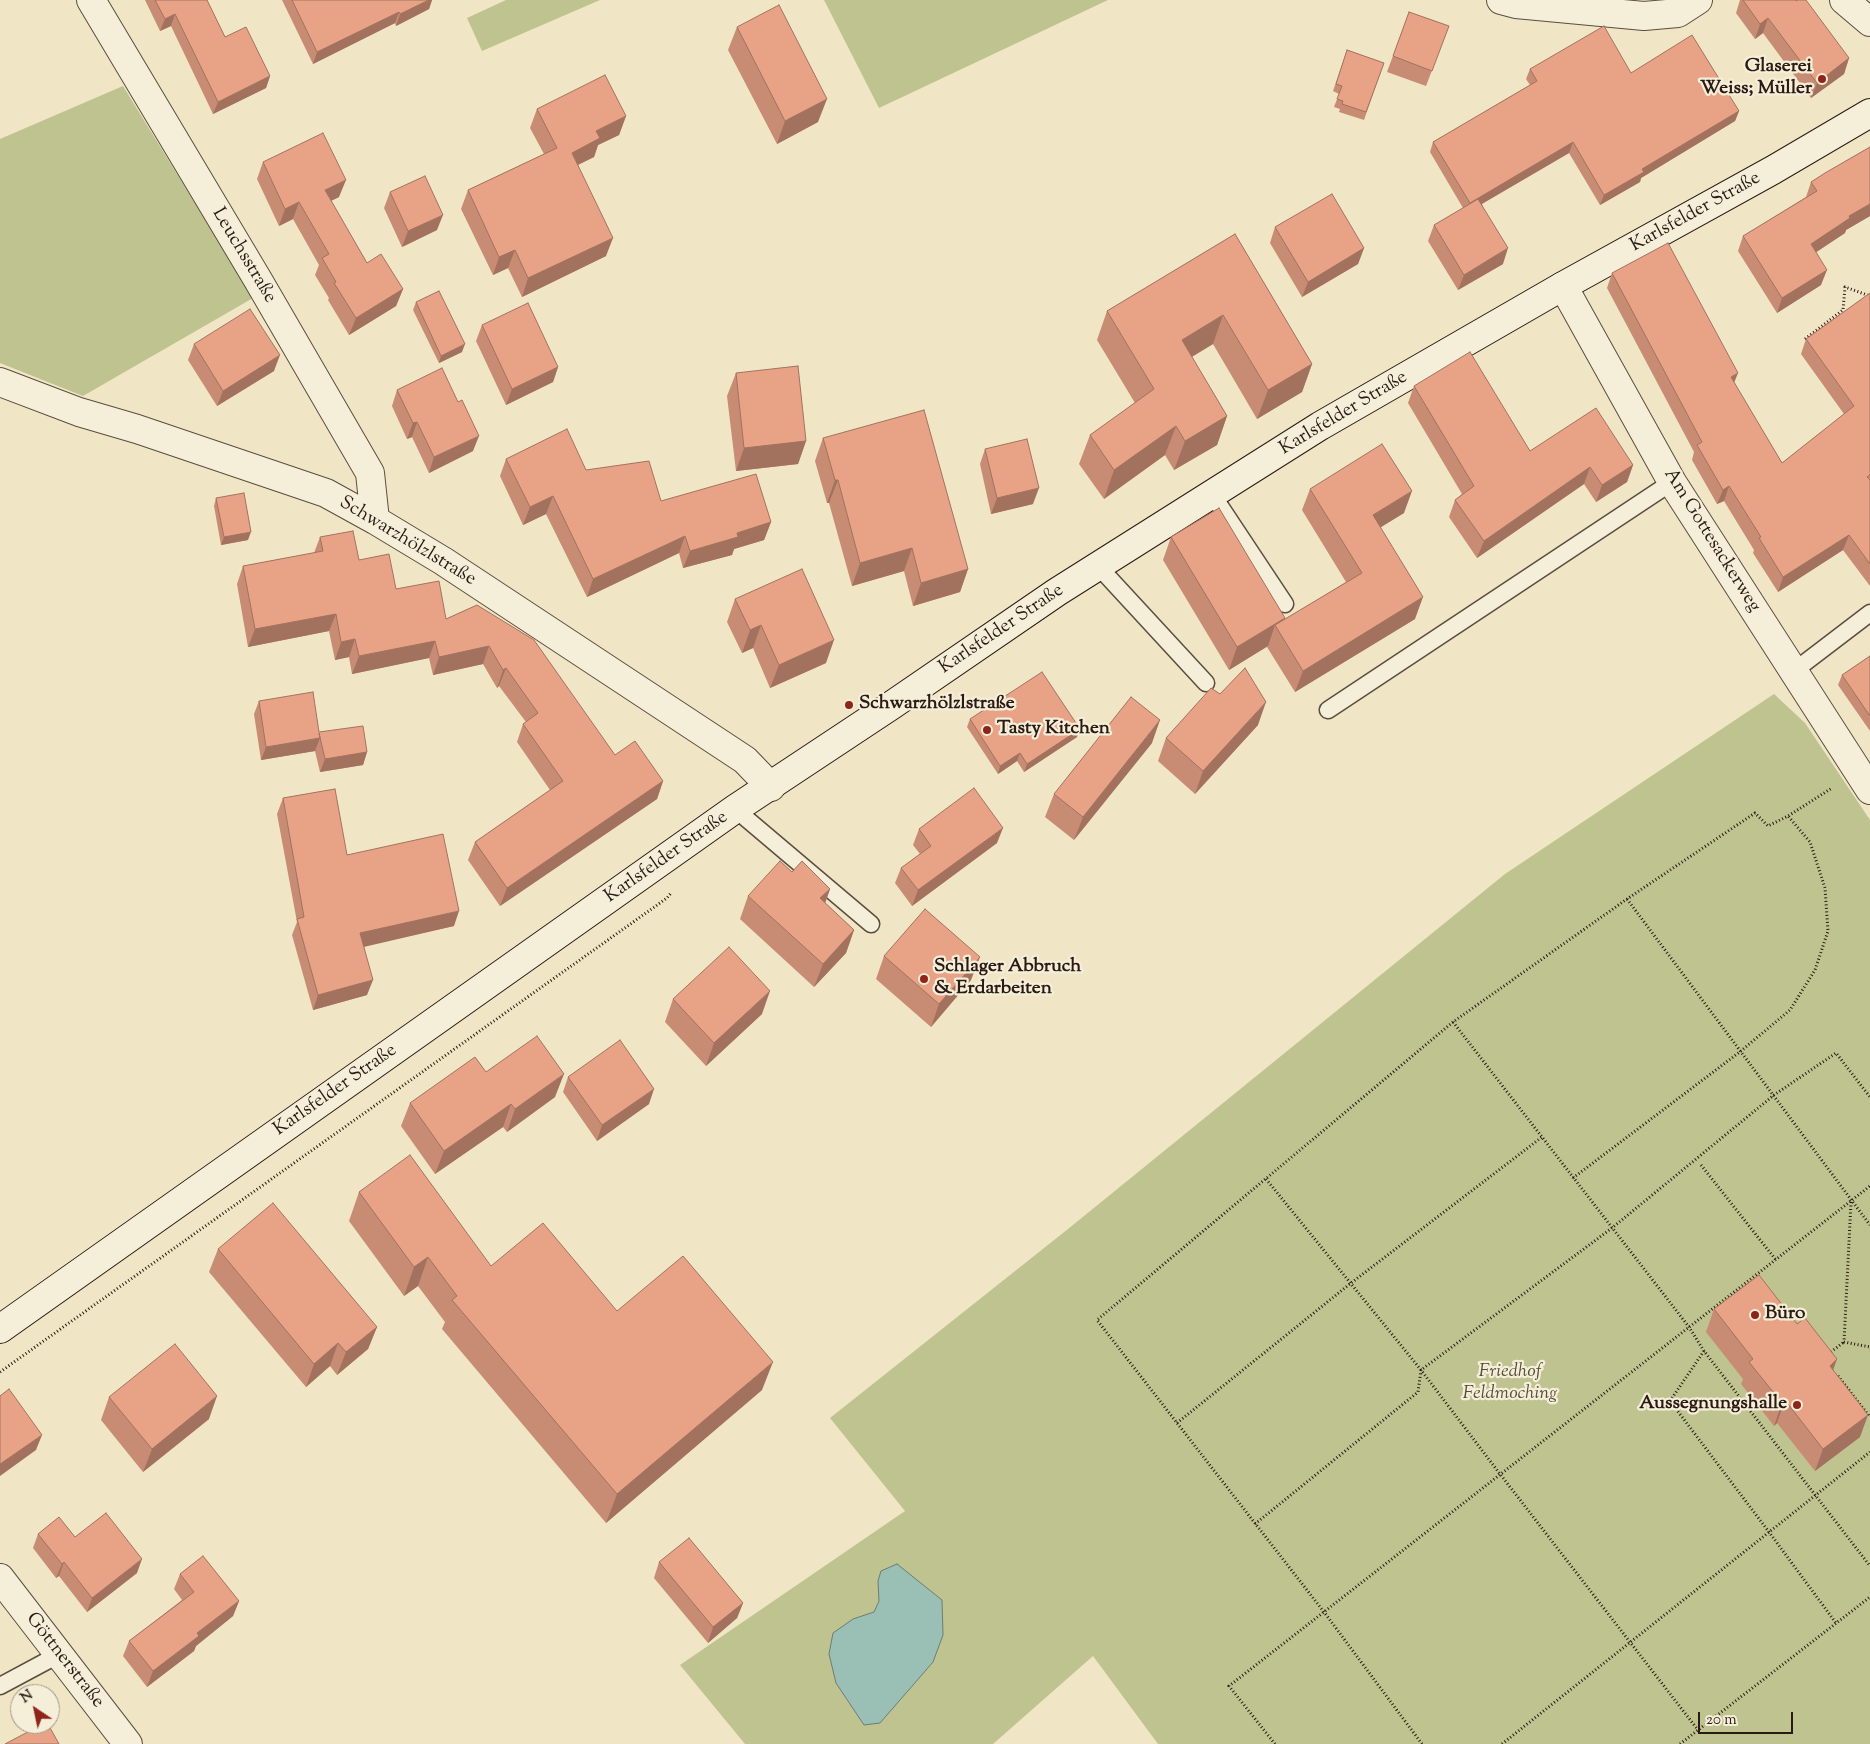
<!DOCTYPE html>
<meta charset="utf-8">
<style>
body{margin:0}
#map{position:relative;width:1870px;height:1744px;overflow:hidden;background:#f0e5c4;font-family:"Sorts Mill Goudy",serif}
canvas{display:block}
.north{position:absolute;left:10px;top:1684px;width:50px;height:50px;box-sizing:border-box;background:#f5eed9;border:1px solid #a4998a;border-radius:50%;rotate:326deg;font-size:14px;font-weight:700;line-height:20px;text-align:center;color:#2a1a13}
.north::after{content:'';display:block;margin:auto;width:18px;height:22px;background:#8f2418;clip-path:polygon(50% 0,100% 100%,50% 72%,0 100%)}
.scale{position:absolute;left:1698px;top:1712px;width:95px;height:22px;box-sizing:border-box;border:2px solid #2a1a13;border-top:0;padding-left:6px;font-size:15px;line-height:18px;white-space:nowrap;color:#2a1a13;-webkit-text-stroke:4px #f5eed9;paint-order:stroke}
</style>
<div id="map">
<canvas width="1870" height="1744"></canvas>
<div class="north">N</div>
<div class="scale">20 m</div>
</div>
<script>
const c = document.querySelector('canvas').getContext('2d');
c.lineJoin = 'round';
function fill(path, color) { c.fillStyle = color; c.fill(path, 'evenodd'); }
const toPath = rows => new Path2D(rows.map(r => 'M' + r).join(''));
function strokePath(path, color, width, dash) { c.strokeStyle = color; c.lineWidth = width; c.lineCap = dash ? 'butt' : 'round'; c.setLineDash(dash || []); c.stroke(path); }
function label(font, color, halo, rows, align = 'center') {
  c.font = font + ' "Sorts Mill Goudy",serif'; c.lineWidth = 4.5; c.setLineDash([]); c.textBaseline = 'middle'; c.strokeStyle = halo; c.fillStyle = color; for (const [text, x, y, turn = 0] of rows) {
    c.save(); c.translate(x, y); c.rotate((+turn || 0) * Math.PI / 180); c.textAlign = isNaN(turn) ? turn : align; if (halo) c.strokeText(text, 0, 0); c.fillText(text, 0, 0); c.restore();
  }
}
fill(toPath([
 [506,0,600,0,482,51,467,18],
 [824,0,1108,0,879,108],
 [123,86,253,298,83,396,0,363,0,139],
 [1774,694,1805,723,1870,820,1870,1744,1158,1744,1093,1656,993,1744,745,1744,680,1665,905,1511,830,1418,1068,1229,1505,874]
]), '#bfc390');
const water = toPath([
 [897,1564,942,1600,943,1635,933,1662,880,1723,864,1725,836,1683,829,1654,833,1633,853,1619,874,1612,879,1601,878,1581,881,1571,897,1564]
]);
fill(water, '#9abfb5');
strokePath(water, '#6d7d74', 1);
const lane = toPath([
 [1212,494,1285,604],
 [1098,566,1206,683],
 [1794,671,1870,613],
 [1328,710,1672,482],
 [735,809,871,924],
 [0,1686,58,1655]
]);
const street = toPath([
 [91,0,258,280,370,473,375,520],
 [1501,0,1516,4,1644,16,1678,13,1698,0],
 [1844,0,1870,22],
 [1563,286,1672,482,1870,790],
 [0,382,79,412,137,429,326,493,375,520,443,561,745,760,771,787],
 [0,1578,128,1744]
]);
const secondary = toPath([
 [0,1329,735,809,892,705,1057,592,1320,426,1563,286,1773,170,1870,113]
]);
strokePath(lane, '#5c4d3f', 19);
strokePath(street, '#5c4d3f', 30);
strokePath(secondary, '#2a1a13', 30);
strokePath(toPath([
 [1805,339,1843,310,1845,287,1870,296],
 [1627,899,1870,1225],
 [1453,1022,1689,1327,1704,1351,1870,1566],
 [1701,1165,1776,1260],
 [1573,1178,1741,1051,1790,1010,1815,970,1828,931,1825,888,1810,842,1788,816],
 [1266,1179,1421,1370,1500,1474,1698,1730],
 [1851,1202,1844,1342,1870,1347],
 [1704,1351,1670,1401,1769,1532,1836,1623],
 [1828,1354,1844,1342],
 [0,1372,667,898,671,893],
 [1838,1376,1870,1417],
 [1177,1423,1351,1283,1542,1137],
 [1255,1524,1418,1392,1421,1370,1612,1228,1774,1095,1836,1053,1870,1097],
 [1275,1744,1229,1686,1870,1186],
 [1422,1744,1324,1612,1097,1320,1453,1022,1627,899,1755,813,1768,826,1788,816,1832,788],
 [1502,1744,1870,1452],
 [1680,1744,1870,1597]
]), '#2a1a13', 3, [1, 2.5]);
strokePath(lane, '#f5eed9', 16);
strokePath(street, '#f5eed9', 28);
strokePath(secondary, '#f5eed9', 28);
fill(toPath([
 [145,0,207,0,225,37,270,76,266,88,213,114,171,26,160,31],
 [282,0,432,0,429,9,396,26,395,23,313,64],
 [1740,0,1796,0,1849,58,1844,74,1811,98,1763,33,1755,39,1736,13],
 [1409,12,1449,26,1426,86,1387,72],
 [737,27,818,122,777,144,728,50],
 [1347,50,1384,63,1364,120,1339,112,1340,109,1334,107,1339,94,1333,91],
 [1530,69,1631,73,1739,111,1735,121,1641,178,1640,182,1600,205,1569,153,1482,204,1503,264,1458,290,1428,241,1434,225,1463,208,1430,152,1433,142,1530,85,1526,79],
 [537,109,626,116,619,135,598,145,594,157,578,165,606,256,522,297,508,268,493,275,461,209,468,190,544,154,530,128],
 [1870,147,1870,216,1846,230,1845,233,1816,252,1821,285,1777,313,1738,251,1743,236,1806,197,1811,182],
 [263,162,339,197,331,201,367,263,403,289,396,306,349,335,328,300,329,298,315,275,319,265,293,219,279,226,257,179],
 [390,192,437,230,402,247,384,208],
 [1275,227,1364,248,1358,264,1302,297,1270,243],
 [1235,234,1312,364,1302,392,1257,419,1213,344,1192,357,1227,416,1217,445,1174,470,1165,455,1104,499,1079,464,1090,435,1135,403,1097,340,1107,311],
 [1612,273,1734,383,1782,463,1844,414,1801,354,1806,339,1870,293,1870,586,1843,550,1778,592,1753,553,1754,550,1724,501,1717,504,1692,460,1694,452,1607,288],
 [416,302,462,352,439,363,413,310],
 [482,325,558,367,553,382,506,405,476,341],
 [194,344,274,371,217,406,188,360],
 [736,373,806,441,798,464,736,471,727,396],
 [1414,386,1530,451,1633,465,1627,482,1596,502,1584,484,1477,558,1449,517,1455,500,1462,494,1408,403],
 [397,390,473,451,429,473,412,437,407,439,392,406],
 [823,438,968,569,960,592,913,606,904,571,852,586,829,503,827,503,815,461],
 [985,449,1033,504,991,514,980,464],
 [506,459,586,470,661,501,771,522,764,540,734,549,732,555,683,568,679,553,587,597,546,514,523,525,500,476],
 [1310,489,1404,513,1380,527,1415,619,1295,692,1267,647,1268,646,1229,670,1163,560,1171,537,1284,620,1346,582,1302,510],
 [216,498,248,540,221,545,214,506],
 [320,537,359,560,396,589,446,619,477,605,615,755,663,781,657,799,500,906,468,860,475,842,550,790,517,742,523,724,526,722,499,686,497,688,483,664,433,675,429,658,352,674,349,657,335,660,329,631,248,647,237,584,243,566,314,553],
 [735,599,826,663,770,688,753,648,742,653,727,622],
 [1870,656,1870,731,1838,685,1842,675],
 [1220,694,1258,725,1195,794,1158,761,1166,738],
 [259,701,319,732,367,752,363,765,320,772,315,751,261,760,254,714],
 [970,719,1077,737,1024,772,1017,761,998,774,967,727],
 [1152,743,1074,840,1045,817,1054,794],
 [283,798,347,855,454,926,364,946,367,995,313,1010,292,935,297,922,277,814],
 [919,829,997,843,912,906,895,883,901,868,920,854,913,845],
 [792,872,830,889,825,903,854,930,846,953,814,987,740,919,748,896],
 [884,956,971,980,931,1027,876,979],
 [673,999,762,1014,706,1066,665,1022],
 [486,1072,555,1097,507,1132,503,1127,435,1174,401,1126,410,1103],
 [568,1077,649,1104,597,1141,563,1092],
 [359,1192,491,1266,617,1311,762,1390,606,1523,442,1329,445,1322,418,1286,404,1296,349,1221],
 [218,1249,377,1327,368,1349,337,1375,330,1366,306,1387,209,1272],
 [1714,1309,1833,1370,1860,1437,1815,1471,1777,1423,1774,1426,1741,1384,1743,1379,1706,1332],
 [109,1397,209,1419,143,1472,101,1420],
 [38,1534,75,1537,137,1573,87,1612,59,1576,56,1578,33,1548],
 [659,1562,743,1603,737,1618,708,1643,654,1578],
 [180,1574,239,1601,233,1616,196,1646,194,1651,147,1687,123,1656,129,1641,182,1600,174,1589]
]), '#c88c74');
fill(toPath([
 [429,0,432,0,429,9,396,26,400,14],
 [399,12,395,23,313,64,317,52],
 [175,14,171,26,160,31,165,19],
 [1768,18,1763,33,1755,39,1760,24],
 [1849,58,1844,74,1811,98,1817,83],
 [270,76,266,88,213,114,218,102],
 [827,99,818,122,777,144,785,121],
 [1739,111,1735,121,1641,178,1640,182,1600,205,1604,195,1642,169],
 [626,116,619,135,598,145,594,157,565,171,572,153,596,131],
 [1573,142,1569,153,1466,213,1470,203],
 [346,180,339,197,318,207,325,190],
 [299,202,293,219,279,226,285,209],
 [1870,204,1870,216,1846,230,1845,233,1806,259,1811,244,1849,216],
 [443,215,437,230,402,247,408,231],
 [613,238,606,256,522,297,528,278],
 [1364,248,1358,264,1302,297,1308,282],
 [1508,248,1503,264,1458,290,1464,275],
 [515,250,508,268,493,275,499,257],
 [1827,270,1821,285,1777,313,1782,298],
 [403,289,396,306,349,335,356,318],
 [1223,315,1213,344,1171,369,1182,340],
 [465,344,462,352,439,363,441,356],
 [280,355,274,371,217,406,223,391],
 [1312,364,1302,392,1257,419,1268,390],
 [558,367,553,382,506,405,512,389],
 [1738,373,1732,388,1731,377],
 [1227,416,1217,445,1174,470,1185,441],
 [417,422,412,437,407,439,413,423],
 [1176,426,1165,455,1104,499,1114,470],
 [479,436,473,451,429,473,434,457],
 [806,441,798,464,736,471,744,448],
 [1633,465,1627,482,1596,502,1602,485],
 [1590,467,1584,484,1477,558,1484,541],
 [835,480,838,480,829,503,827,503],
 [1729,486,1724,501,1717,504,1723,490],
 [1039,488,1033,504,991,514,997,498],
 [1412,491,1404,513,1365,537,1373,515],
 [553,496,546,514,523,525,530,507],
 [771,522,764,540,734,549,732,555,683,568,690,551,737,533],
 [251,532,248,540,221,545,224,537],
 [1849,535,1843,550,1778,592,1783,577],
 [685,536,679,553,587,597,593,579],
 [912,548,904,571,852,586,860,563],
 [968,569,960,592,913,606,921,583],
 [1423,597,1415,619,1295,692,1303,671],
 [336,614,329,631,248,647,255,629],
 [1285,618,1280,632,1275,625,1268,646,1229,670,1237,647],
 [761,625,753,648,742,653,750,630],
 [355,639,349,657,335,660,341,642],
 [834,640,826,663,770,688,779,665],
 [435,641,429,658,352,674,359,656],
 [489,646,483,664,433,675,439,657],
 [506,668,499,686,497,688,503,670],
 [1266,702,1258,725,1195,794,1203,771],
 [1160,720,1152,743,1074,840,1083,817],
 [1080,729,1077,737,1024,772,1027,764],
 [320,738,315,751,261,760,266,747],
 [367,752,363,765,320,772,325,759],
 [1020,753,1017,761,998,774,1000,766],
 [663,781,657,799,500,906,507,888],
 [1003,828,997,843,912,906,918,890],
 [830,889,822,912,820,898],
 [459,911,454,926,355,949,360,933],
 [854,930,846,953,814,987,823,964],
 [980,957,971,980,931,1027,939,1004],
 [373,980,367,995,313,1010,318,995],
 [770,991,762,1014,706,1066,714,1043],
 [564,1074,555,1097,507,1132,515,1109],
 [654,1089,649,1104,597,1141,602,1125],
 [511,1104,503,1127,435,1174,444,1151],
 [428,1257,418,1286,404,1296,414,1267],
 [377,1327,368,1349,337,1375,346,1352],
 [338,1343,330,1366,306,1387,314,1364],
 [1837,1359,1829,1382,1830,1366],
 [773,1362,762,1390,606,1523,617,1494],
 [217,1396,209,1419,143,1472,152,1449],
 [1785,1400,1777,1423,1774,1426,1782,1403],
 [1868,1415,1860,1437,1815,1471,1823,1449],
 [42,1435,36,1450,0,1476,0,1464],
 [142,1559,137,1573,87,1612,92,1598],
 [64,1562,59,1576,56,1578,62,1564],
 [239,1601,233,1616,196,1646,194,1651,147,1687,153,1671,197,1633],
 [743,1603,737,1618,708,1643,713,1627]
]), '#a2725e');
const building = toPath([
 [155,0,207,0,225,37,246,27,270,76,218,102,175,14,165,19,155,0],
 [292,0,429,0,400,14,399,12,317,52,292,0],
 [1743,0,1796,0,1796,1,1798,0,1806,0,1849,58,1817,83,1768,18,1760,24,1743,0],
 [779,5,827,99,785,121,737,27,779,5],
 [1409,12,1449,26,1432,71,1393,56,1409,12],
 [1604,26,1631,73,1692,35,1739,111,1642,169,1644,172,1604,195,1573,142,1470,203,1433,142,1537,81,1530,69,1604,26],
 [1347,50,1384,63,1366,112,1342,104,1343,101,1337,99,1342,86,1336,84,1347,50],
 [605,75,626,116,596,131,600,138,572,153,613,238,528,278,515,250,499,257,468,190,557,148,537,109,605,75],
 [323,133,346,180,325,190,367,263,381,254,403,289,356,318,334,283,336,282,322,258,329,254,299,202,285,209,263,162,323,133],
 [1870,147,1870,204,1849,216,1850,218,1811,244,1827,270,1782,298,1743,236,1817,191,1811,182,1825,173,1870,147],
 [425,176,443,215,408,231,390,192,425,176],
 [1332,194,1364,248,1308,282,1275,227,1332,194],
 [1478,199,1508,248,1464,275,1434,225,1478,199],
 [1235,234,1312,364,1268,390,1223,315,1182,340,1227,416,1185,441,1176,426,1114,470,1090,435,1154,389,1107,311,1235,234],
 [1668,243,1738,373,1731,377,1782,463,1854,406,1806,339,1870,293,1870,475,1867,477,1870,480,1870,564,1849,535,1783,577,1759,538,1761,537,1729,486,1723,490,1697,445,1702,442,1612,273,1668,243],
 [439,291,465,344,441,356,416,302,439,291],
 [528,303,558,367,512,389,482,325,528,303],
 [250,309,280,355,223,391,194,344,250,309],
 [1470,352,1530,451,1596,408,1633,465,1602,485,1590,467,1484,541,1455,500,1474,486,1414,386,1470,352],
 [798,366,806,441,744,448,736,373,798,366],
 [442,368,458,402,462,400,479,436,434,457,417,422,413,423,397,390,442,368],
 [924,410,968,569,921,583,912,548,860,563,838,480,835,480,823,438,924,410],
 [567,429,586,470,649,461,661,501,756,474,771,522,737,533,738,537,690,551,685,536,593,579,553,496,530,507,506,459,567,429],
 [1027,439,1039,488,997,498,985,449,1027,439],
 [1382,444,1412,491,1373,515,1423,597,1303,671,1275,625,1362,573,1310,489,1382,444],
 [244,493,251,532,224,537,216,498,244,493],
 [1219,508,1285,618,1237,647,1171,537,1219,508],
 [353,531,359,560,389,554,396,589,439,581,446,619,477,605,534,640,615,755,635,741,663,781,507,888,475,842,563,781,523,724,538,713,506,668,503,670,489,646,439,657,435,641,359,656,355,639,341,642,336,614,255,629,243,566,323,551,320,537,353,531],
 [802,569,834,640,779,665,761,625,750,630,735,599,802,569],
 [1870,656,1870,716,1842,675,1870,656],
 [1245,668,1266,702,1203,771,1166,738,1211,688,1220,694,1245,668],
 [1042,672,1080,729,1027,764,1020,753,1000,766,970,719,1042,672],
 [313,692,319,732,363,726,367,752,325,759,319,733,320,738,266,747,259,701,313,692],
 [1131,697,1160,720,1083,817,1054,794,1131,697],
 [974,788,1003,828,918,890,901,868,931,846,919,829,974,788],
 [335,789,347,855,443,834,459,911,360,933,373,980,318,995,297,919,304,917,283,798,335,789],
 [780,861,792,872,802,861,830,889,820,898,854,930,823,964,748,896,780,861],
 [925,909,980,957,939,1004,884,956,925,909],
 [729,947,770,991,714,1043,673,999,729,947],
 [537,1036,564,1074,515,1109,511,1104,444,1151,410,1103,475,1057,486,1072,537,1036],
 [620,1040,654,1089,602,1125,568,1077,620,1040],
 [410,1155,491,1266,543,1223,617,1311,683,1256,773,1362,617,1494,452,1300,457,1296,428,1257,414,1267,359,1192,410,1155],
 [273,1203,377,1327,346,1352,338,1343,314,1364,218,1249,273,1203],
 [1759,1275,1797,1324,1805,1318,1837,1359,1830,1366,1868,1415,1823,1449,1785,1400,1782,1403,1749,1362,1753,1359,1714,1309,1759,1275],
 [175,1344,217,1396,152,1449,109,1397,175,1344],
 [9,1389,42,1435,0,1464,0,1396,9,1389],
 [106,1513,142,1559,92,1598,64,1562,62,1564,38,1534,59,1517,75,1537,106,1513],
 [689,1538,743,1603,713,1627,659,1562,689,1538],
 [203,1556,239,1601,197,1633,199,1636,153,1671,129,1641,194,1592,180,1574,203,1556],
 [43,1724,48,1724,59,1744,5,1744,43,1724]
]);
fill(building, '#e8a387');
strokePath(building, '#a2725e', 1);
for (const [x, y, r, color] of [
 [1822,79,5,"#8f2418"],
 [849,705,5,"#8f2418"],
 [987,730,5,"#8f2418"],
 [924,979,5,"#8f2418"],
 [1755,1315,5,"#8f2418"],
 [1797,1405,5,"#8f2418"]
]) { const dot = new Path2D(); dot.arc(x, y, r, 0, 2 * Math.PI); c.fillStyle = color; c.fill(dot); strokePath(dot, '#f5eed9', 2); }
label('bold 19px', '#2a1a13', '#f5eed9', [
 ["Glaserei",1812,68,"right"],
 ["Weiss; Müller",1812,90,"right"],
 ["Schwarzhölzlstraße",859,705],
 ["Tasty Kitchen",997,730],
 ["Schlager Abbruch",934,968],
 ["& Erdarbeiten",934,990],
 ["Büro",1765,1315],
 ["Aussegnungshalle",1787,1405,"right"]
], 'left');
label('19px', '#2a1a13', '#f5eed9', [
 ["Karlsfelder Straße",1696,213,-29],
 ["Leuchsstraße",243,256,59],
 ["Karlsfelder Straße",1344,414,-31],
 ["Am Gottesackerweg",1711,541,58],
 ["Schwarzhölzlstraße",407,542,31],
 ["Karlsfelder Straße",1002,630,-34],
 ["Karlsfelder Straße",667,858,-35],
 ["Karlsfelder Straße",336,1091,-35],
 ["Göttnerstraße",64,1661,52]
]);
label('italic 19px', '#574d38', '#f5eed9', [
 ["Friedhof",1510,1373],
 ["Feldmoching",1510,1395]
]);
</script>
